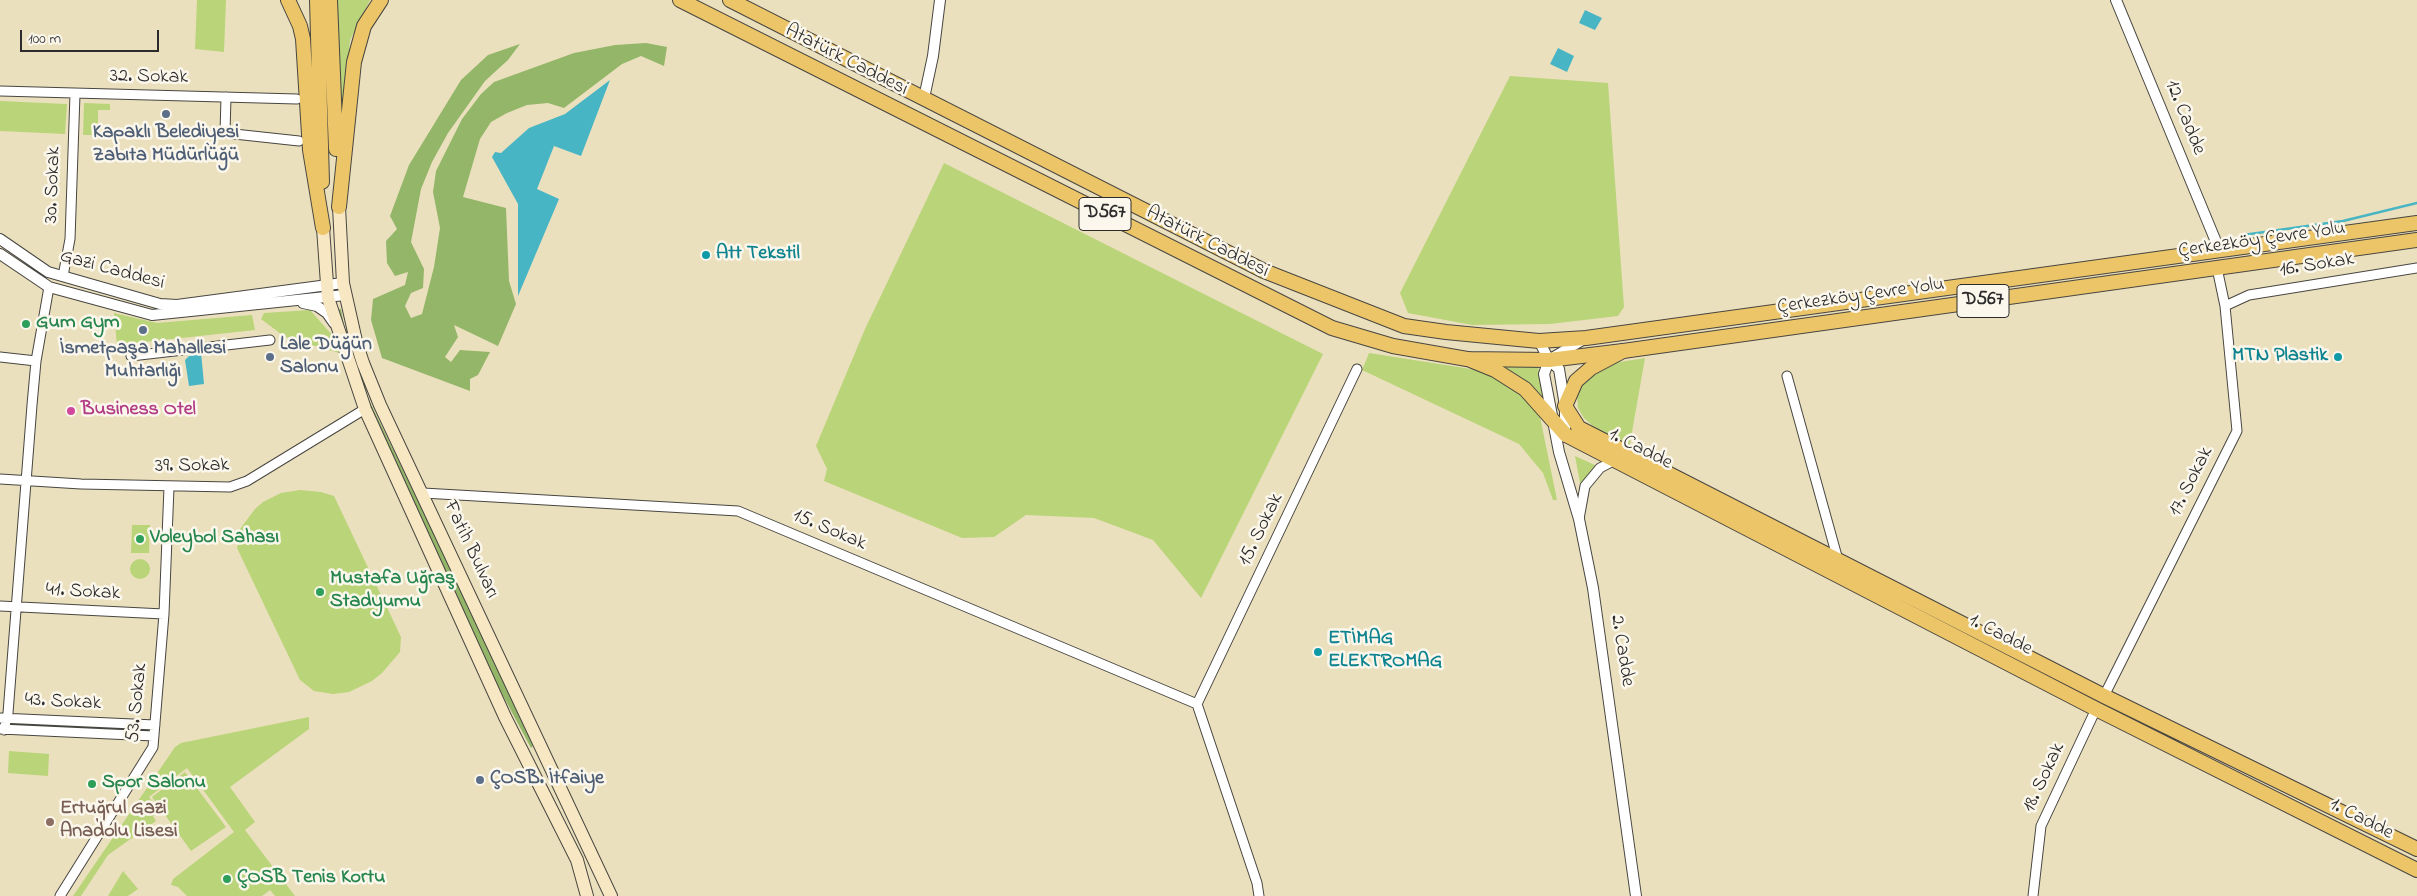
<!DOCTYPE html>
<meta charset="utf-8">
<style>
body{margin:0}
#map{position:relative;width:2417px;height:896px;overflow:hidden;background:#ebe0bd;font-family:"Indie Flower",sans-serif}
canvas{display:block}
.scale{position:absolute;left:20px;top:30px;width:139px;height:22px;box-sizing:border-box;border:2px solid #2b2b2b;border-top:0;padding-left:6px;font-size:15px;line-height:18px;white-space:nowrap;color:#2b2b2b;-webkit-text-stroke:4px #fbf7ec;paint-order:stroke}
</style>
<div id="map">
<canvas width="2417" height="896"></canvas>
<div class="scale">100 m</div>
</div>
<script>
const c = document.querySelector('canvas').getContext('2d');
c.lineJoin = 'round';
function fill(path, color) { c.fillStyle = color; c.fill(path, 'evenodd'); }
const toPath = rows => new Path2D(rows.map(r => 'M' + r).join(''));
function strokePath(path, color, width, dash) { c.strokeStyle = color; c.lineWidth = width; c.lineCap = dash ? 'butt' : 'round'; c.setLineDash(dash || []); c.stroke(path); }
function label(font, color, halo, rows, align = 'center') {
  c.font = font + ' "Indie Flower",sans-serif'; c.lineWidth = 5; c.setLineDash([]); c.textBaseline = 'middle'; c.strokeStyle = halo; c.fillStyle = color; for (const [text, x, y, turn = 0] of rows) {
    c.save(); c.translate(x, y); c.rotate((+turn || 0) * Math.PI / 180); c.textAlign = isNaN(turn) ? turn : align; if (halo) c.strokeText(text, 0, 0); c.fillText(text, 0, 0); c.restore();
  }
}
fill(toPath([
 [197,0,226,0,224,52,195,49],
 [337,0,370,0,350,40,342,124],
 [1510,76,1608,83,1624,307,1618,316,1550,324,1472,325,1408,313,1400,293],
 [0,101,67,104,65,134,0,131],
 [84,103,110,104,110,110,98,110,98,135,83,135],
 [944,163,1323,354,1201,598,1153,540,1094,518,1026,515,994,537,962,538,824,481,827,469,816,446,865,329],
 [310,310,333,336,339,353,285,337,261,319,264,313],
 [114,313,157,323,252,315,255,330,117,345],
 [1369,353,1471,369,1503,378,1538,407,1557,500,1553,500,1543,473,1519,444,1362,370],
 [1645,358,1629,449,1597,430,1584,418,1578,408,1577,395,1584,378,1607,364],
 [1503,367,1538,367,1545,402],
 [1575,456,1597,466,1582,483,1580,483],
 [300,490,321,492,334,496,401,637,400,652,382,673,372,681,349,692,333,694,314,691,300,680,237,548,240,529,255,509,263,502,281,493],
 [132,525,150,525,149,553,131,553],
 '130 569a10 10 0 1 1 20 0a10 10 0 1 1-20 0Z',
 [309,717,309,729,230,787,255,822,245,830,295,896,275,896,270,890,262,896,187,896,178,887,171,885,173,879,234,832,187,768,149,797,160,812,153,816,156,821,108,855,81,896,73,896,175,747,181,743],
 [9,751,49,754,48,776,8,773],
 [185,772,226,827,191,851,152,797],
 [123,871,138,889,128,896,108,896]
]), '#bad479');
fill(toPath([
 [646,43,667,47,664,66,641,56,622,64,564,108,548,103,527,105,507,113,491,122,480,139,463,197,506,208,509,281,516,304,498,346,454,325,458,337,445,357,451,362,460,350,490,352,478,375,470,379,470,391,382,358,371,320,373,299,405,285,408,272,395,276,387,263,386,241,397,229,390,216,409,165,461,80,488,55,520,44,508,60,485,81,448,133,432,162,421,189,411,242,424,269,423,288,411,293,405,306,411,318,422,314,434,267,440,228,433,192,436,171,462,119,481,94,494,82,574,53,615,45],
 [337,309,341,309,345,331,367,396,503,675,533,746,531,748,500,690,365,397]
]), '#93b669');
fill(toPath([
 [1585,10,1602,18,1595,30,1579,23],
 [1558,48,1574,56,1567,72,1550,64],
 [610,80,581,156,554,146,537,189,559,199,518,296,518,204,492,157,495,152,501,153,529,128,565,114],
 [201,352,204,384,189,386,185,360,192,353]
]), '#48b5c5');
strokePath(toPath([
 [2243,235,2343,221,2417,203]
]), '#48b5c5', 2.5);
const minor = toPath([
 [0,91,297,99],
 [226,97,225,133,299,141],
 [63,276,70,239,75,94],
 [2225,306,2249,295,2417,268],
 [131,356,270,340],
 [0,357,36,361],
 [1787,376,1838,560],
 [0,479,81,484,230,487,247,481,365,409],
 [423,493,738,511,1197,704,1257,883,1259,896],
 [1579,519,1585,486,1600,468,1615,460],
 [0,606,164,614],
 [2104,696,2237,431,2225,306,2217,268],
 [1197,704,1357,369],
 [0,718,155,725],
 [0,729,154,736],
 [4,730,8,713,32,405,36,361,49,287],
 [60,896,153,747,164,614,169,487],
 [2033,896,2041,826,2096,709]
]);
const tertiary = toPath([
 [2116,0,2219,249],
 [924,98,933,56,940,0],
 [0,239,48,272,160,304,177,305,343,283],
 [0,254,49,287,152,315,345,295],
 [303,303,317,306,327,313,334,323],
 [1584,339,1549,360,1544,374,1559,452,1579,519,1593,588,1636,896],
 [1539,341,1549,360,1559,369,1565,406,1565,437]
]);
const secondary = toPath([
 [339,207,343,283,356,341,363,363,380,405,611,896],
 [323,228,328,298,365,409,505,717,577,860,587,896]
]);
const primary = toPath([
 [1623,351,1591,368,1576,381,1565,406,1579,428,2104,696,2417,849],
 [1468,359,1495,370,1525,389,1566,435,2096,709,2417,870]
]);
const trunk = toPath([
 [288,0,300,26,303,39,310,150,323,228],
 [317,0,322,182],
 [330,0,336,149],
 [680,0,1332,328,1393,346,1467,359,1549,360,1623,351,2417,240],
 [730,0,1264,271,1404,326,1446,332,1539,341,1586,338,2417,223],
 [339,207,354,62,364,26,381,0]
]);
strokePath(minor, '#484641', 11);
strokePath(tertiary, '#484641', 12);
strokePath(secondary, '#484641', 14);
strokePath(primary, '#484641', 16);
strokePath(trunk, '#484641', 16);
strokePath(minor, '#fff', 9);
strokePath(tertiary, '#fff', 10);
strokePath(secondary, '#f7e8c3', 12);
strokePath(primary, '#ecc569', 14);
strokePath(trunk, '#ecc569', 14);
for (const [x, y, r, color] of [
 [166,114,5,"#5c6f8a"],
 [706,255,5,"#0f9aa8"],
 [26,324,5,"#2e9e5b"],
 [143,330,5,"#5c6f8a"],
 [270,357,5,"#5c6f8a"],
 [2338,357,5,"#0f9aa8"],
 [71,411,5,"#d1479c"],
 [140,539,5,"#2e9e5b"],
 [320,592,5,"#2e9e5b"],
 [1318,652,5,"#0f9aa8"],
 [480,780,5,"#5c6f8a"],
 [92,784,5,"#2e9e5b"],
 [50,822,5,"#8d6e63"],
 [227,879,5,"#2e9e5b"]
]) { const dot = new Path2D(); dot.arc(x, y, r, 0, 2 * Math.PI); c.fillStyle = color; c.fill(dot); strokePath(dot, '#fbf7ec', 2); }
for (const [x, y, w] of [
 [1105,214,52],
 [1983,301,52]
]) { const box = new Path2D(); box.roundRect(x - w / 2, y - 16.5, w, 33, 4); c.fillStyle = '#fbf7ec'; c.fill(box); strokePath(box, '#2b2b2b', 1); }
label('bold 19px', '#2b2b2b', null, [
 ["D567",1105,214],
 ["D567",1983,301]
]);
label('20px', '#2b2b2b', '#fbf7ec', [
 ["Atatürk Caddesi",846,61,27],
 ["32. Sokak",149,78,1],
 ["12. Cadde",2184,118,68],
 ["30. Sokak",54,185,-88],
 ["Çerkezköy Çevre Yolu",2262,241,-8],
 ["Atatürk Caddesi",1207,243,27],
 ["16. Sokak",2317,266,-9],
 ["Gazi Caddesi",112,271,15],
 ["Çerkezköy Çevre Yolu",1861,297,-8],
 ["1. Cadde",1640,450,27],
 ["39. Sokak",192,467,-1],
 ["17. Sokak",2192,482,-63],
 ["15. Sokak",1262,530,-64],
 ["15. Sokak",829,531,23],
 ["Fatih Bulvarı",470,550,65],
 ["41. Sokak",83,593,3],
 ["1. Cadde",2000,636,27],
 ["2. Cadde",1621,651,81],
 ["43. Sokak",63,703,3],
 ["53. Sokak",138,703,-84],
 ["18. Sokak",2045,778,-65],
 ["1. Cadde",2361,820,27]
]);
label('bold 20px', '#4e5e75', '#fbf7ec', [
 ["Kapaklı Belediyesi",166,134],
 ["Zabıta Müdürlüğü",166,157],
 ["Lale Düğün",280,346,"left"],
 ["Salonu",280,369,"left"],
 ["İsmetpaşa Mahallesi",143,350],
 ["Muhtarlığı",143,373],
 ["ÇOSB. İtfaiye",490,780,"left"]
]);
label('bold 20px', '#0d838f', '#fbf7ec', [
 ["Att Tekstil",716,255],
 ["MTN Plastik",2328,357,"right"],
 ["ETİMAG",1328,640],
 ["ELEKTROMAG",1328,663]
], 'left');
label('bold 20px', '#27864d', '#fbf7ec', [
 ["Gum Gym",36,324],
 ["Voleybol Sahası",150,539],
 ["Mustafa Uğraş",330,580],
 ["Stadyumu",330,603],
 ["Spor Salonu",102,784],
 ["ÇOSB Tenis Kortu",237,879]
], 'left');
label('bold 20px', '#b23c85', '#fbf7ec', [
 ["Business Otel",81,411]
], 'left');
label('bold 20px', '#785e54', '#fbf7ec', [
 ["Ertuğrul Gazi",60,810],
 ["Anadolu Lisesi",60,833]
], 'left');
</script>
